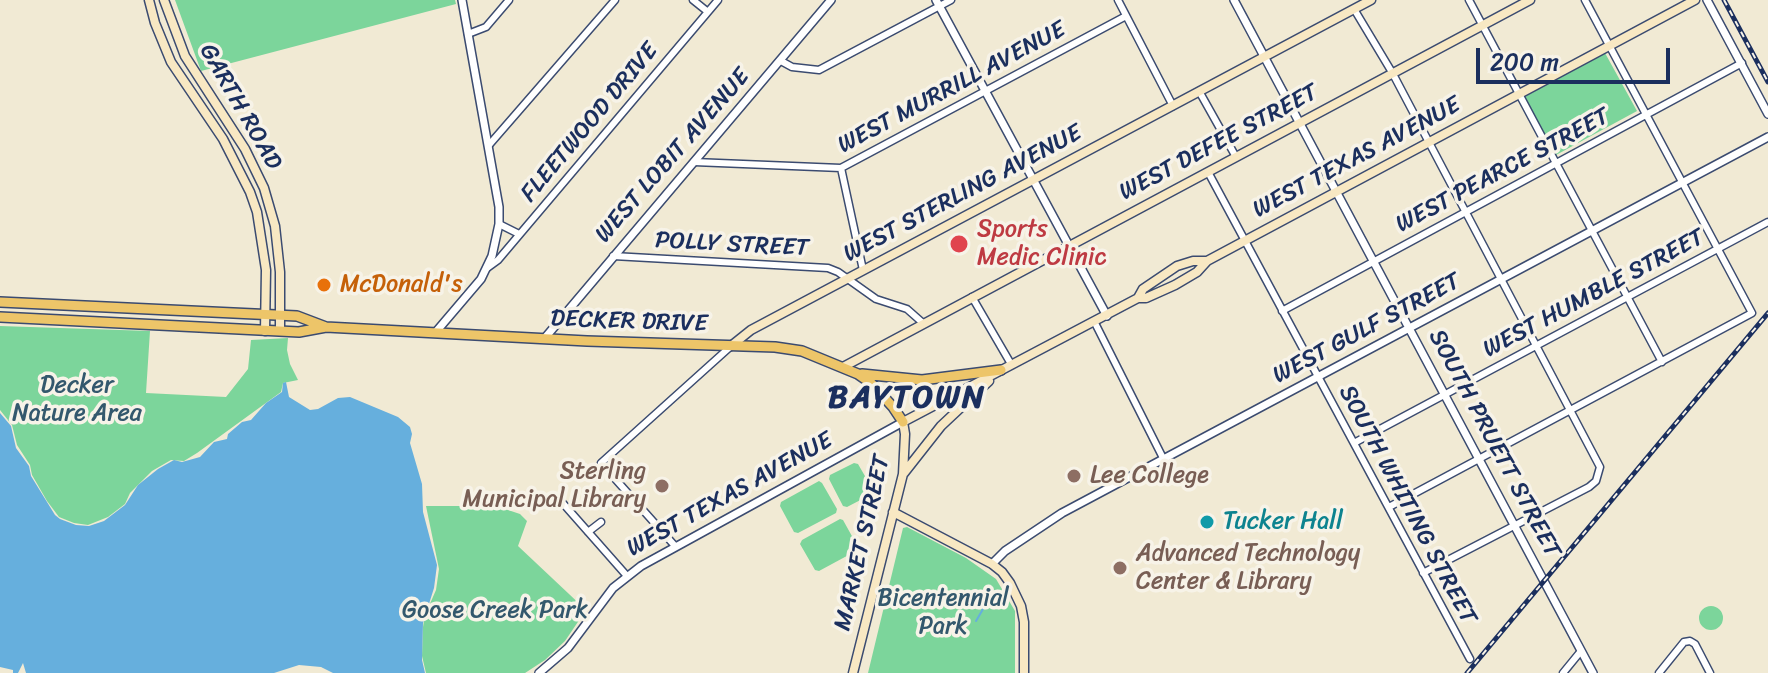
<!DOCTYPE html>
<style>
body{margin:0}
#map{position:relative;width:1768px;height:673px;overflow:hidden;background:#f1ead4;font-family:Sriracha,sans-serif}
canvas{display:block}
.scale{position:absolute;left:1476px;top:48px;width:194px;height:36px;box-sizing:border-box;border:4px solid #1b2f5e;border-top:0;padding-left:10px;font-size:24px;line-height:28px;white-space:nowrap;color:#1b2f5e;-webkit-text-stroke:6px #f7f3e8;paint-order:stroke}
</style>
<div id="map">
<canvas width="1768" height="673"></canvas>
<div class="scale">200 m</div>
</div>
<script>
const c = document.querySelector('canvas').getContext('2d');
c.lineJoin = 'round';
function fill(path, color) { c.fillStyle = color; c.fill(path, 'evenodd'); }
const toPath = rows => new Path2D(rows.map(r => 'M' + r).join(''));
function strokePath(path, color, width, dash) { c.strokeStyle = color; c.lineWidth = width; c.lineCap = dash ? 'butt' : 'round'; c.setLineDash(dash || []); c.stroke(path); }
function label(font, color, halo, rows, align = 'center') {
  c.font = font + ' Sriracha,sans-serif'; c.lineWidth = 7; c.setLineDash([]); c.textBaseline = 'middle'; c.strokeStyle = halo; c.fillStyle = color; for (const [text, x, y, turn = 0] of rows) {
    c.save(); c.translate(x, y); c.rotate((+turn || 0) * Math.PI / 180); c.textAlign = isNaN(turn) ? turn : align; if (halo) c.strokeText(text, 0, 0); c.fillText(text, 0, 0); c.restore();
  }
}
fill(toPath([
 [175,0,455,0,456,4,201,71],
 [1605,53,1637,111,1556,155,1524,97],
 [0,326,150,331,146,393,226,397,248,369,251,340,288,338,287,350,290,364,298,380,283,383,281,392,197,453,184,461,171,460,152,471,130,493,125,504,108,517,88,525,74,523,59,517,47,501,32,475,30,465,17,445,12,425,0,410],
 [854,463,858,464,873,490,872,494,847,507,843,506,829,479,830,475],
 [819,481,822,483,837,509,836,513,798,533,794,532,780,506,781,502],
 [426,506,496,506,520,514,527,521,518,546,586,610,565,641,545,660,525,673,426,673,422,656,423,627,425,615,436,590,439,569],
 [840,519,843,520,858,547,856,551,819,571,815,570,800,544,802,540],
 [907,527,966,558,996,579,1015,611,1015,673,868,673,903,528],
 '1699 618a12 12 0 1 1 24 0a12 12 0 1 1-24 0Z'
]), '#7cd59b');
fill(toPath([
 [286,382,289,397,310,410,318,409,338,398,350,397,398,417,410,427,412,434,410,443,422,484,423,512,437,565,434,588,423,623,422,660,425,673,333,673,321,667,299,665,274,673,26,673,23,663,18,673,13,673,13,670,0,667,0,413,11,426,16,448,29,466,31,476,55,515,60,519,76,525,89,526,104,521,125,505,138,485,158,469,174,460,182,462,200,457,214,442,227,439,228,434,242,422,251,420,266,403,282,392,283,383]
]), '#66afdd');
strokePath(toPath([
 [976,621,986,604,1002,594]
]), '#66afdd', 2);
const minor = toPath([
 [693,0,708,12],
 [1118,0,1173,106],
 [1469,0,1662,362],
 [1354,9,1393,74,1600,467,1596,481,1589,487,1423,573],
 [468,34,486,27,509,0],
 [781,61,792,67,819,70,951,0],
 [1199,91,1236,157],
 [489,145,615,0],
 [694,162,841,168,1126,16],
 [841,168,863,270],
 [1208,172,1470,659],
 [499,224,519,234],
 [613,256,828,268,838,272,876,299,907,309,924,324],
 [487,268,498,260,718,0],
 [972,297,1011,364],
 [1282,311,1742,63],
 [1095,323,1164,460],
 [1354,443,1768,222],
 [560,500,627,576],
 [1389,507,1752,313,1585,0],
 [588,532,601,522],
 [675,546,601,463,730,347],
 [1563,673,1581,651],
 [1659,673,1684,642,1690,641,1695,644,1710,673]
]);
const tertiary = toPath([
 [936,0,1107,316],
 [1234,0,1593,673],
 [1707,0,1768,114],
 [435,333,481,279,492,256,499,224,499,207,462,0],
 [544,339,831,0],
 [992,564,1005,551,1062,513,1768,137],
 [539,673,568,648,613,588,641,566,903,422]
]);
const secondary = toPath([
 [149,0,155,23,171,62,223,139,250,192,257,212,266,270,265,331],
 [164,0,185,56,245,149,264,188,275,226,280,272,280,331],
 [1138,298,1143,289,1177,266,1193,261,1207,261],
 [731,346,751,330,1371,0],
 [843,367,1530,0],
 [904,473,941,426,989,381],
 [893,512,992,564,1002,572,1010,583,1021,606,1024,622,1024,673],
 [853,673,903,474,905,434,903,422,1138,298,1146,298,1175,285,1197,272,1207,261,1695,0]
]);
const primary = toPath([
 [0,302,297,316,326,327],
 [0,317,299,332,326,327,587,341,775,347,802,351,858,374,871,383,893,407,903,422],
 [862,374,922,380,1001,370]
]);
strokePath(minor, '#3b4b70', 9);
strokePath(tertiary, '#3b4b70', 10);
strokePath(secondary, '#3b4b70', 11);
strokePath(primary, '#3b4b70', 12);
strokePath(minor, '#fff', 6);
strokePath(tertiary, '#fff', 7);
strokePath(secondary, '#f8e8c3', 8);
strokePath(primary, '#edc569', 9);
const rail = toPath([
 [1724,0,1768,82],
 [1467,673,1768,313]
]);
strokePath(rail, '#1b2f5e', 5);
strokePath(rail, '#f7f3e8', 2, [6]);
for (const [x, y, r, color] of [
 [959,244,10,"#e0444e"],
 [324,285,8,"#e8710a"],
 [1074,476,8,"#8d6e63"],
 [662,486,8,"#8d6e63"],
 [1207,522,8,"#0f9aa8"],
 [1120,568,8,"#8d6e63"]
]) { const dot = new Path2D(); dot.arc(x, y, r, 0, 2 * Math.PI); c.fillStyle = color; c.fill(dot); strokePath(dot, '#f7f3e8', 3); }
label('24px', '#1b2f5e', '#f7f3e8', [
 ["WEST MURRILL AVENUE",952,88,-28],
 ["GARTH ROAD",240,107,60],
 ["FLEETWOOD DRIVE",590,123,-50],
 ["WEST DEFEE STREET",1219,143,-28],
 ["WEST LOBIT AVENUE",673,156,-49],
 ["WEST TEXAS AVENUE",1357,158,-28],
 ["WEST PEARCE STREET",1503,171,-28],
 ["WEST STERLING AVENUE",963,194,-28],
 ["POLLY STREET",732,245,3],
 ["WEST HUMBLE STREET",1594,294,-28],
 ["DECKER DRIVE",629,322,2],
 ["WEST GULF STREET",1367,329,-28],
 ["SOUTH PRUETT STREET",1494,444,62],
 ["WEST TEXAS AVENUE",730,495,-29],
 ["SOUTH WHITING STREET",1407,505,62],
 ["MARKET STREET",863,543,-77]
]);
label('24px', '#be3a42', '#f7f3e8', [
 ["Sports",977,230],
 ["Medic Clinic",977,258]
], 'left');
label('24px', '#c56008', '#f7f3e8', [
 ["McDonald's",340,285]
], 'left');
label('24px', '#33586d', '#f7f3e8', [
 ["Decker",77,386],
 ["Nature Area",77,414],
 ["Bicentennial",943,599],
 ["Park",943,627],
 ["Goose Creek Park",495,611]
]);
label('24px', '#785e54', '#f7f3e8', [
 ["Sterling",646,472,"right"],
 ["Municipal Library",646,500,"right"],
 ["Lee College",1090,476],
 ["Advanced Technology",1136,554],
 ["Center & Library",1136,582]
], 'left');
label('24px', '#0d838f', '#f7f3e8', [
 ["Tucker Hall",1223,522]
], 'left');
c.letterSpacing = '2px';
label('bold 32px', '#1b2f5e', '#f7f3e8', [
 ["BAYTOWN",907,399]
]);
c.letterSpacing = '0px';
</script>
